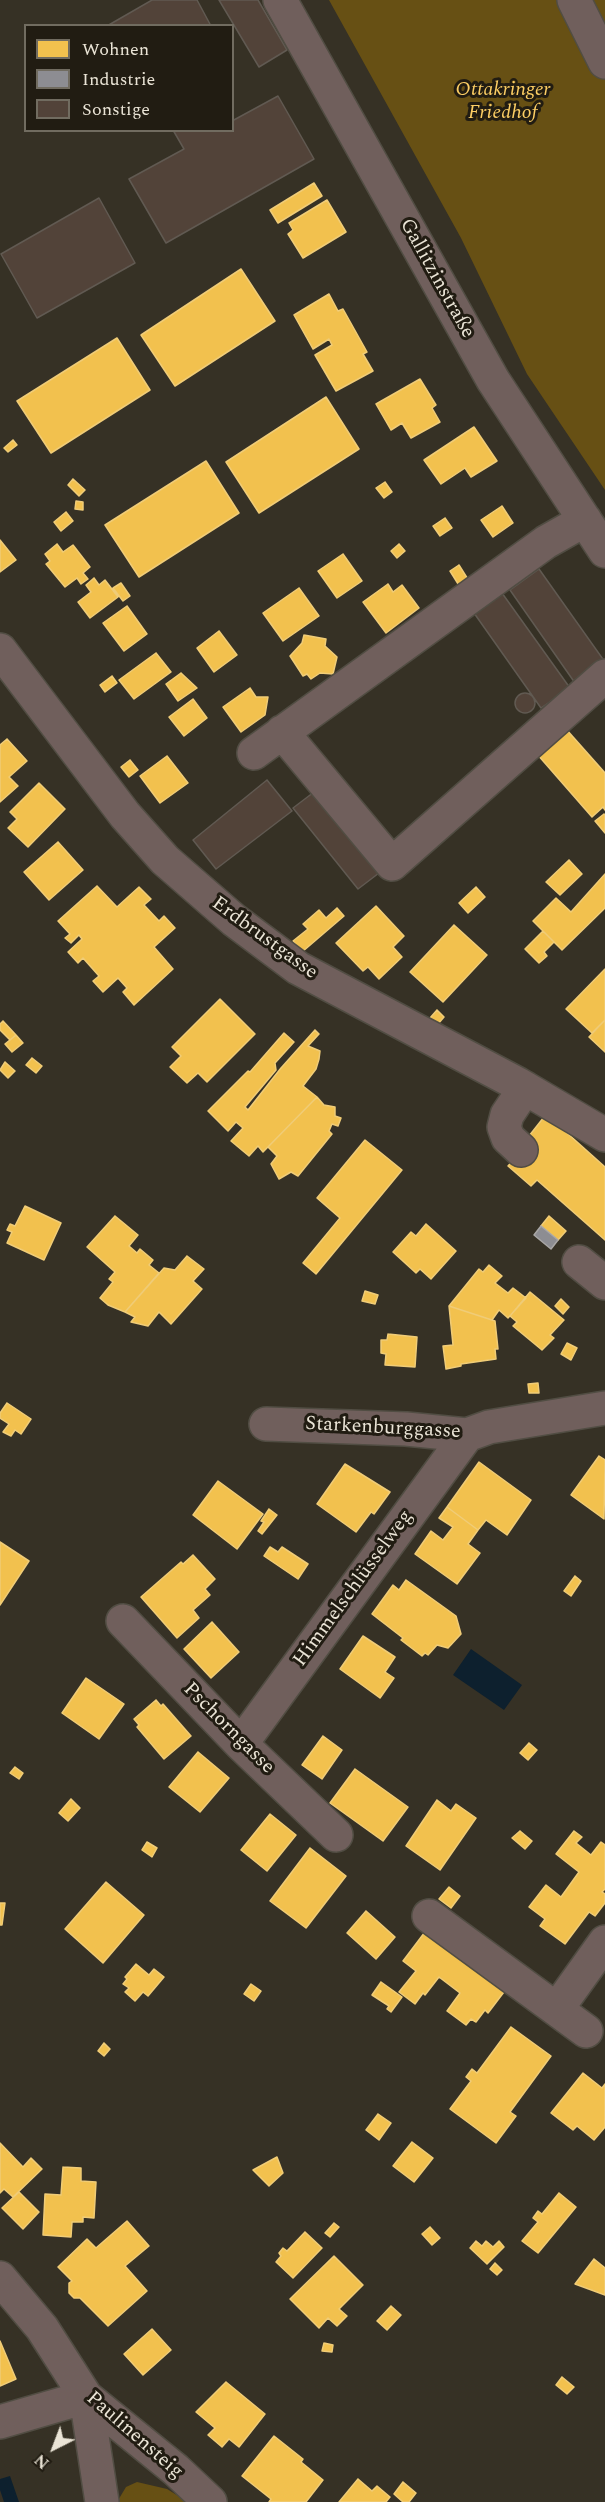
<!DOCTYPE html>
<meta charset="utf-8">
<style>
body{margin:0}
#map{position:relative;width:605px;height:2502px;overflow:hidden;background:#363125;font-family:Spectral,serif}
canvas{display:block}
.legend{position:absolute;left:24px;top:24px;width:210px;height:108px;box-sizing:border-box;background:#211c12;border:2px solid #716c60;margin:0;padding:8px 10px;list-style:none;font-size:18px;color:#eae4d6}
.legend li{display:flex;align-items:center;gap:12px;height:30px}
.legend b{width:30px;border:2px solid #716c60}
.north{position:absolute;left:24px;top:2418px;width:60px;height:60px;-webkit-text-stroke:4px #211c12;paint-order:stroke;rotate:222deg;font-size:16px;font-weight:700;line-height:24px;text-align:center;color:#eae4d6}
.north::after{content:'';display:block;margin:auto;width:21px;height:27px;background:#eae4d6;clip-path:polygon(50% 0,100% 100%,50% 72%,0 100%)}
</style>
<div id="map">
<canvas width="605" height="2502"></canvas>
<ul class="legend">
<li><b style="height:16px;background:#f2c14e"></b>Wohnen</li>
<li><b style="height:16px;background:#8d8d92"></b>Industrie</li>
<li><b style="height:16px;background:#524339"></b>Sonstige</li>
</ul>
<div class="north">N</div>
</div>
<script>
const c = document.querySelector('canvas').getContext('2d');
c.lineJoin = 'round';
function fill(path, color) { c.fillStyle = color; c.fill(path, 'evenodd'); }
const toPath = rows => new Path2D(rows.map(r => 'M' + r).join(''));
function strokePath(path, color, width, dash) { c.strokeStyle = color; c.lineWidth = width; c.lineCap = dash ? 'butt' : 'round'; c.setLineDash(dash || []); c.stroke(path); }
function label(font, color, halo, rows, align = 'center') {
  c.font = font + ' Spectral,serif'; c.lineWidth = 6; c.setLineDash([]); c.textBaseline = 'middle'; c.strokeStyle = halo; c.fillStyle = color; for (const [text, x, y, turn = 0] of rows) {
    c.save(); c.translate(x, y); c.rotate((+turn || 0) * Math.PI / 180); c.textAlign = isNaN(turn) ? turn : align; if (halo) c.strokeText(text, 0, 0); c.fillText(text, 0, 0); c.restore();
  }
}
fill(toPath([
 [329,0,605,0,605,490,527,374,461,238],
 [137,2482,167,2489,188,2502,117,2502,126,2487]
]), '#675014');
fill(toPath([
 [471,1649,522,1685,504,1710,453,1675],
 [10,2476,19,2502,4,2502,0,2490,0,2479]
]), '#0d202e');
const homes = toPath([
 [314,183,322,196,278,223,270,210,314,183],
 [327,200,346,232,303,258,288,234,293,230,289,223,327,200],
 [241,269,275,321,175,386,141,335,241,269],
 [329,294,338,311,343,309,367,352,363,354,373,371,336,391,315,355,332,345,329,339,313,349,294,315,329,294],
 [117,338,150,390,51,453,17,401,117,338],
 [420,379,436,405,432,408,440,422,411,438,402,423,391,430,376,404,420,379],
 [326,397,359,449,259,513,226,462,326,397],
 [474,427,497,461,471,477,465,468,441,484,424,460,474,427],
 [13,440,17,445,8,452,4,448,13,440],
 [206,461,239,513,139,577,105,525,206,461],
 [73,479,85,490,79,496,68,485,73,479],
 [385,482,392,492,384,498,376,488,385,482],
 [76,501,83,502,83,510,75,509,76,501],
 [502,506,513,523,493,537,481,520,502,506],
 [66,512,73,521,61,531,54,522,66,512],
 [445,518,452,528,440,536,433,526,445,518],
 [0,540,16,560,0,572,0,540],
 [57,544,63,552,73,545,90,567,83,573,88,579,81,584,77,578,65,587,46,564,50,561,45,554,57,544],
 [399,544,405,551,397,558,391,551,399,544],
 [343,554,362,581,337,598,318,571,343,554],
 [459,565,469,581,460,587,450,571,459,565],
 [94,578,99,585,105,580,118,597,90,618,78,602,91,592,86,585,94,578],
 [121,583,130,596,123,601,113,588,121,583],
 [388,584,393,592,402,585,419,608,386,633,363,602,388,584],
 [299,588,319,616,283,641,263,613,299,588],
 [127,606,147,634,124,651,103,623,127,606],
 [219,631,237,655,214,672,197,648,219,631],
 [304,635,326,639,325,646,337,657,333,674,320,673,311,679,307,674,303,676,290,656,302,643,304,635],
 [156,653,171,672,134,699,119,680,156,653],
 [181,673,197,688,178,701,166,684,181,673],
 [112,676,117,683,105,692,100,685,112,676],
 [250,688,256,697,268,697,265,715,241,732,223,707,250,688],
 [193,699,207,718,184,736,169,717,193,699],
 [566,729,605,773,605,810,603,807,592,817,537,754,566,729],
 [7,739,27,761,9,777,18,786,0,802,0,745,7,739],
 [167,756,188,783,160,803,140,776,167,756],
 [130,760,138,770,129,777,121,767,130,760],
 [39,783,65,809,28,847,8,828,17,819,10,812,39,783],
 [604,814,605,815,605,833,595,821,604,814],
 [58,842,83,870,49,900,24,872,58,842],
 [569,860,582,874,560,895,546,882,569,860],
 [605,874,605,908,562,950,533,921,556,898,571,912,605,874],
 [97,886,117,907,139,887,151,899,144,905,159,921,164,916,175,928,154,947,173,969,134,1005,123,992,127,988,118,978,103,992,93,981,99,976,83,958,78,963,68,952,82,939,79,935,71,943,65,938,70,934,58,921,97,886],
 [476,887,485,897,468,913,459,903,476,887],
 [376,906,404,936,393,947,402,957,379,979,368,967,363,971,336,943,376,906],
 [337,908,344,916,302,952,293,941,308,929,303,924,319,910,326,918,337,908],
 [454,925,487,955,443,1002,410,972,454,925],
 [543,931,554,942,544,952,547,956,539,963,525,949,543,931],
 [605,969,605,1020,592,1033,566,1009,605,969],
 [220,999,255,1034,207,1082,198,1073,187,1083,170,1067,181,1056,172,1047,220,999],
 [437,1010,444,1017,438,1024,430,1018,437,1010],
 [605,1020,605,1052,589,1037,605,1020],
 [3,1021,16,1035,10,1040,0,1030,0,1024,3,1021],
 [315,1030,319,1034,308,1046,320,1051,319,1059,316,1069,303,1086,317,1097,263,1152,258,1146,249,1156,231,1141,243,1128,236,1122,228,1131,208,1111,248,1071,250,1072,284,1033,294,1042,275,1063,276,1070,245,1107,248,1110,281,1068,315,1030],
 [16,1035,23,1043,12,1052,5,1044,16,1035],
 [32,1058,42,1066,36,1073,26,1065,32,1058],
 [5,1062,15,1071,8,1078,0,1070,5,1062],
 [317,1097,324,1105,335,1107,335,1116,341,1118,338,1126,332,1124,329,1131,332,1134,298,1176,291,1172,279,1179,271,1164,277,1156,268,1147,317,1097],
 [544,1117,557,1124,605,1167,605,1240,537,1180,531,1186,508,1166,532,1139,529,1136,544,1117],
 [365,1140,402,1170,316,1274,303,1263,340,1218,317,1198,365,1140],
 [25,1206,61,1223,44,1260,7,1243,12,1232,7,1230,10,1224,15,1226,25,1206],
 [115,1216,138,1235,129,1246,137,1253,140,1249,153,1260,149,1265,159,1273,125,1312,108,1305,100,1298,113,1282,109,1279,115,1272,87,1247,115,1216],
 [549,1216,566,1231,558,1240,541,1226,549,1216],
 [426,1224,456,1251,431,1279,420,1269,416,1273,393,1252,411,1232,416,1236,426,1224],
 [187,1256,204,1269,193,1281,202,1289,171,1324,159,1312,148,1326,131,1322,135,1317,125,1312,164,1268,175,1270,187,1256],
 [489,1265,502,1276,495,1283,508,1293,513,1288,526,1298,508,1318,499,1310,492,1320,449,1306,479,1269,483,1272,489,1265],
 [365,1291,378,1295,375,1304,362,1301,365,1291],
 [530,1292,564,1320,550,1335,554,1338,542,1350,513,1326,517,1322,510,1316,530,1292],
 [561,1299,569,1307,563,1314,555,1306,561,1299],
 [449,1306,495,1321,498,1349,495,1349,496,1359,461,1364,461,1366,446,1369,443,1346,453,1345,449,1306],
 [388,1334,417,1337,415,1367,385,1365,386,1354,381,1353,381,1340,387,1340,388,1334],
 [567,1343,577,1348,571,1360,561,1354,567,1343],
 [538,1383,539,1393,529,1393,528,1384,538,1383],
 [7,1403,31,1419,21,1434,15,1430,11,1436,3,1432,9,1424,0,1418,0,1413,7,1403],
 [599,1456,605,1460,604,1519,571,1495,599,1456],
 [479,1462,531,1500,507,1535,486,1520,478,1530,447,1507,479,1462],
 [345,1464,390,1492,374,1514,371,1512,356,1532,317,1504,345,1464],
 [218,1481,263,1514,237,1549,193,1515,218,1481],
 [447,1507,478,1530,468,1544,480,1553,457,1584,415,1554,431,1531,443,1540,453,1527,439,1518,447,1507],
 [269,1509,277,1515,262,1534,258,1531,264,1522,261,1521,269,1509],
 [0,1542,29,1561,0,1605,0,1542],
 [270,1547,278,1552,282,1547,308,1564,298,1579,264,1556,270,1547],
 [193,1555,215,1579,205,1589,210,1595,193,1610,199,1618,177,1638,141,1597,181,1562,183,1564,193,1555],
 [575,1576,581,1581,571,1596,564,1591,575,1576],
 [406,1580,456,1616,461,1634,448,1648,437,1645,428,1655,425,1653,422,1656,401,1640,403,1638,372,1614,393,1585,399,1590,406,1580],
 [212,1622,239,1652,211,1678,184,1649,212,1622],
 [363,1636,395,1657,385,1672,394,1678,380,1698,340,1669,363,1636],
 [86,1678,124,1704,99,1739,62,1713,86,1678],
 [156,1700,161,1706,163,1704,191,1736,164,1759,137,1727,139,1725,134,1719,156,1700],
 [323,1736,342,1750,322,1779,302,1765,323,1736],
 [529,1743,537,1750,528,1760,520,1753,529,1743],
 [198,1752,229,1778,200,1812,169,1787,198,1752],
 [15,1767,23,1773,19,1779,10,1773,15,1767],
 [355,1769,408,1807,383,1841,330,1803,355,1769],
 [71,1799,80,1808,68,1821,59,1813,71,1799],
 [437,1800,451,1811,456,1804,476,1818,440,1870,406,1846,437,1800],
 [270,1814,296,1835,267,1871,241,1850,270,1814],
 [520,1831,532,1841,525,1849,512,1838,520,1831],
 [574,1831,582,1837,576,1843,591,1855,601,1842,605,1845,605,1889,602,1892,605,1894,605,1903,595,1916,589,1912,565,1944,540,1926,545,1919,529,1907,546,1885,561,1897,579,1872,556,1854,574,1831],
 [147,1842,157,1848,152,1857,142,1850,147,1842],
 [310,1848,346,1876,306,1928,270,1901,310,1848],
 [106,1882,144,1915,103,1963,65,1929,106,1882],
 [449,1887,460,1896,451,1908,439,1899,449,1887],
 [0,1903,5,1903,2,1925,0,1925,0,1903],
 [366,1911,395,1937,376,1959,347,1933,366,1911],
 [428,1928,507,1988,488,2013,485,2010,476,2022,471,2019,466,2025,447,2011,460,1993,439,1977,425,1995,423,1993,415,2004,399,1992,416,1971,403,1961,428,1928],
 [136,1964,149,1975,154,1969,164,1977,148,1996,143,1992,135,2001,125,1992,129,1988,123,1984,127,1979,125,1977,136,1964],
 [381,1982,402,1997,391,2012,387,2009,389,2006,372,1995,381,1982],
 [251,1984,261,1991,254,2001,244,1994,251,1984],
 [511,2027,551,2056,510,2112,516,2116,496,2143,450,2109,471,2081,466,2077,472,2069,477,2073,511,2027],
 [104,2043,110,2049,104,2056,98,2051,104,2043],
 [583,2073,602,2088,605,2084,605,2127,594,2140,577,2126,573,2130,551,2113,583,2073],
 [378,2114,391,2123,379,2140,366,2130,378,2114],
 [412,2142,433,2158,414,2182,393,2166,412,2142],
 [0,2143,23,2167,31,2158,42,2169,13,2197,4,2189,0,2193,0,2143],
 [277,2157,283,2173,269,2186,253,2170,277,2157],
 [63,2167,81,2168,81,2181,96,2182,94,2218,83,2217,83,2222,72,2222,71,2237,43,2235,45,2194,61,2195,63,2167],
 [19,2192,39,2212,23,2229,2,2208,19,2192],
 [559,2193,576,2207,538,2253,522,2241,538,2222,533,2218,538,2211,542,2214,559,2193],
 [127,2221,149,2246,125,2266,147,2291,108,2326,80,2298,74,2298,69,2293,69,2283,72,2281,58,2267,87,2239,96,2248,127,2221],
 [334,2223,339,2227,330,2237,325,2233,334,2223],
 [430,2227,440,2238,432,2245,422,2234,430,2227],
 [305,2232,322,2248,293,2278,276,2262,281,2256,279,2253,283,2248,287,2251,305,2232],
 [476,2241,482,2246,486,2241,493,2247,499,2241,504,2247,487,2264,470,2248,476,2241],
 [334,2256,363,2285,339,2309,347,2316,337,2326,328,2318,319,2328,290,2299,334,2256],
 [594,2259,605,2268,605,2295,575,2284,594,2259],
 [495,2263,502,2270,497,2275,490,2269,495,2263],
 [391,2306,401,2315,387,2330,377,2321,391,2306],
 [152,2329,171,2350,143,2375,124,2354,152,2329],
 [0,2341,16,2379,0,2386,0,2341],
 [324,2343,333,2345,332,2352,322,2351,324,2343],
 [562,2377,574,2387,567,2394,556,2385,562,2377],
 [226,2382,265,2414,239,2447,229,2439,222,2447,208,2435,215,2428,196,2412,226,2382],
 [274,2436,303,2459,301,2462,323,2480,306,2502,269,2502,271,2499,242,2476,274,2436],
 [358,2479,372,2491,377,2486,390,2497,386,2502,339,2502,358,2479],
 [403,2482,416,2493,409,2502,403,2502,394,2494,403,2482]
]);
fill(homes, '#f2c14e');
strokePath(homes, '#f0cc77', 1.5);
const industry = toPath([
 [541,1226,558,1240,551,1249,534,1235,541,1226]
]);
fill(industry, '#8d8d92');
strokePath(industry, '#a9a7a6', 1.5);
const building = toPath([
 [152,0,197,0,211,26,107,26,152,0],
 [219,0,258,0,287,50,259,67,219,0],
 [278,96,314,159,166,243,129,179,184,149,173,130,232,130,232,121,278,96],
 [99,198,135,263,37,318,1,254,99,198],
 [539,569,605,662,575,683,510,590,539,569],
 [502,593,570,688,541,708,474,613,502,593],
 '515 703a10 10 0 1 1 20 0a10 10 0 1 1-20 0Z',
 [267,780,292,811,216,869,193,840,267,780],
 [314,792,379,873,358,889,293,808,314,792]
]);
fill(building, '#524339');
strokePath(building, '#615a52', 1.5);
const minor = toPath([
 [280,0,493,380,605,551],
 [574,0,605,62],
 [0,650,125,815,165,860,234,920,298,968,518,1084,605,1135],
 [282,732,392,864,605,676],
 [254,753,546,542,585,520],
 [521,1150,508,1138,504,1127,507,1115,525,1088],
 [579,1262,605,1283],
 [266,1424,406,1429,467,1435,489,1427,605,1408],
 [123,1621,241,1744,336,1835],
 [241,1744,467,1435],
 [429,1916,586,2031],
 [557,2009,605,1942],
 [0,2278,42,2328,86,2397,176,2470,210,2502],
 [86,2397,102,2502],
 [0,2422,86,2397]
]);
strokePath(minor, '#514d43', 36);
strokePath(minor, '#705f5c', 33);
label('italic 20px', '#fcce64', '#211c12', [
 ["Ottakringer",503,91],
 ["Friedhof",503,114]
]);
label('20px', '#eae4d6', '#211c12', [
 ["Gallitzinstraße",436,279,61],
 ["Erdbrustgasse",264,939,36],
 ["Starkenburggasse",383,1429,3],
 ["Himmelschlüsselweg",354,1589,-54],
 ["Pschorngasse",228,1729,45],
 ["Paulinensteig",134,2436,41]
]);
</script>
